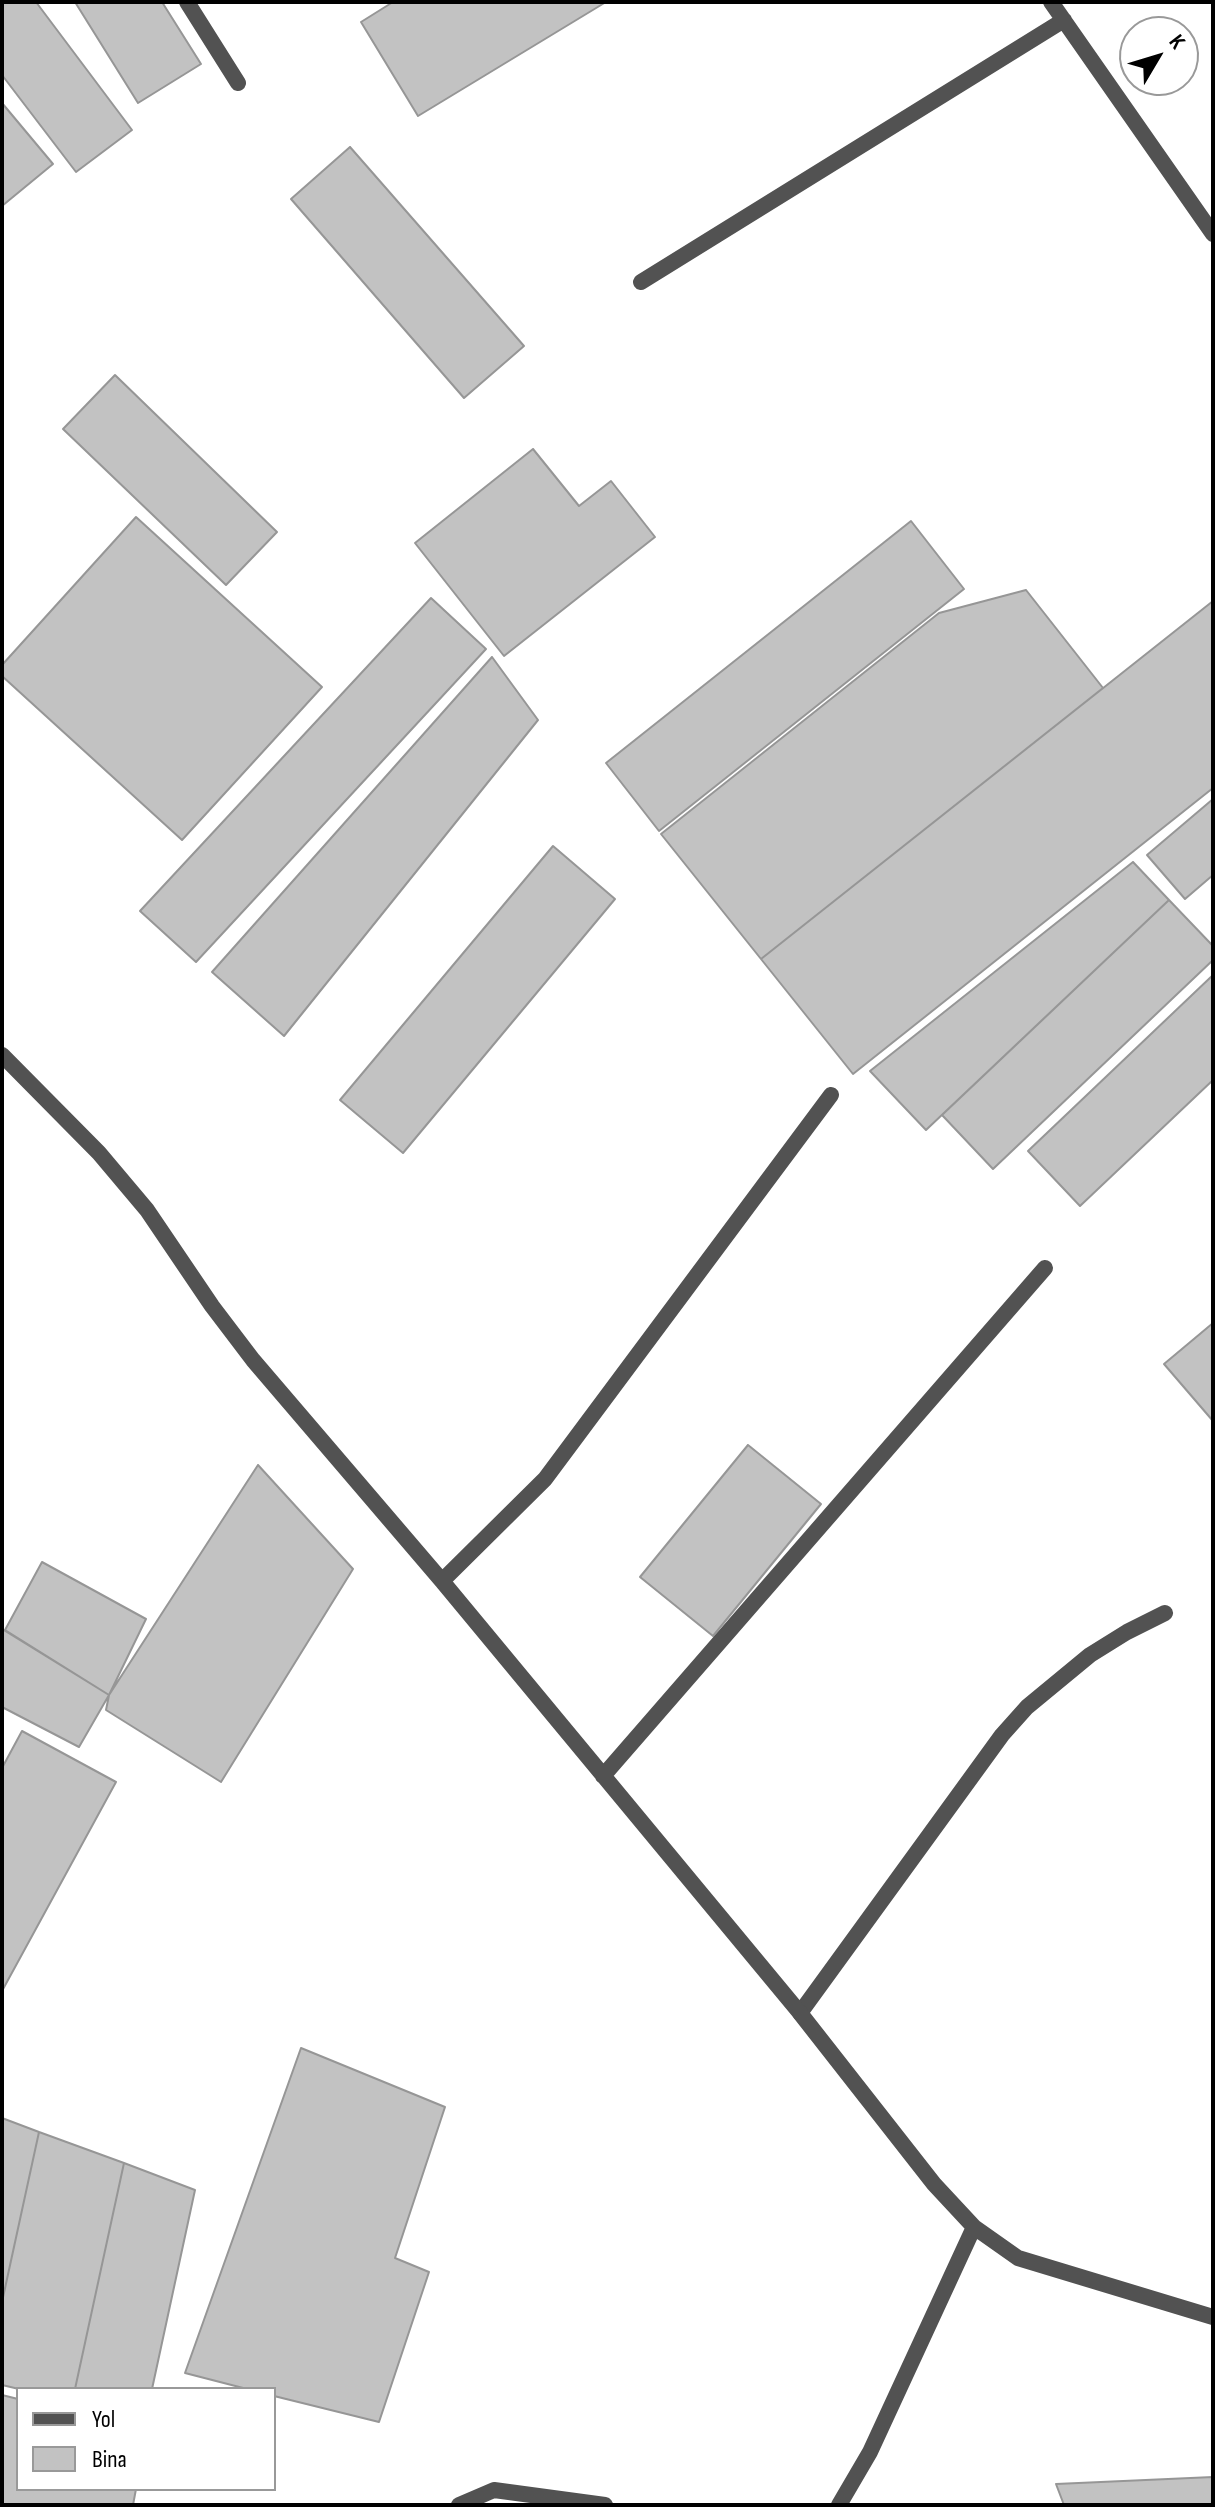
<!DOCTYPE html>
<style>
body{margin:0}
#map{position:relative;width:1215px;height:2507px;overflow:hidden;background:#fff;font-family:"Sofia Sans Condensed",sans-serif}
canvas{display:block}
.frame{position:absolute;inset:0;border:4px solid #000;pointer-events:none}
.legend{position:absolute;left:16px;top:2387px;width:260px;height:104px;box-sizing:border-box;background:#fff;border:2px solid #999;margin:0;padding:10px 14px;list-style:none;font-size:24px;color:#000}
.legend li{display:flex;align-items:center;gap:16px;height:40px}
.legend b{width:40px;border:2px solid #999}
.north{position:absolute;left:1119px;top:16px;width:80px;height:80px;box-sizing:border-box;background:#fff;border:2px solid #999;border-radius:50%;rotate:52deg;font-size:22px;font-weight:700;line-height:32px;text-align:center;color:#000}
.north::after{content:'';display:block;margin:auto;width:28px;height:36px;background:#000;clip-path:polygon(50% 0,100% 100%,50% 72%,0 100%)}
</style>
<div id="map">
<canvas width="1215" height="2507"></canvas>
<div class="frame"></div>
<ul class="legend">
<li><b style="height:10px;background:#525252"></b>Yol</li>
<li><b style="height:22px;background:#c2c2c2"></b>Bina</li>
</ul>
<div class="north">K</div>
</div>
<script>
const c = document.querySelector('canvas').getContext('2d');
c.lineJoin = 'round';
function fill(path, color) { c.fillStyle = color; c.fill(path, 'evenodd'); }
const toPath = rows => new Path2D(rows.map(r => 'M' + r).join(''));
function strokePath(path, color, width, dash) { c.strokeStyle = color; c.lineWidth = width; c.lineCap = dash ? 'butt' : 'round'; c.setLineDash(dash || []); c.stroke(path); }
const building = toPath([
 [2,2,36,2,132,130,76,172,2,75,2,2],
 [75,2,162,2,201,64,138,103,75,2],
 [393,2,606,2,418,116,361,22,393,2],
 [2,103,53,164,2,206,2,103],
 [350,147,524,346,464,398,291,199,350,147],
 [115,375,277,532,226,585,63,429,115,375],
 [533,449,579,506,611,481,655,537,504,656,415,543,533,449],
 [136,517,322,687,182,840,2,676,2,665,136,517],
 [911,521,964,589,659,831,606,763,911,521],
 [1026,590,1103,688,761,959,661,834,939,613,1026,590],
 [431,598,486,649,196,962,140,911,431,598],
 [1213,601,1213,788,853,1074,761,959,1213,601],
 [492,657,538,720,284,1036,212,972,492,657],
 [1213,799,1213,875,1185,899,1147,855,1213,799],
 [553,846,615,899,403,1153,340,1100,553,846],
 [1133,862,1169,900,926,1130,870,1071,1133,862],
 [1169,900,1213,946,1213,960,993,1169,942,1115,1169,900],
 [1213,975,1213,1080,1080,1206,1028,1151,1213,975],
 [1213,1323,1213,1421,1164,1364,1213,1323],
 [748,1445,821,1504,713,1636,640,1577,748,1445],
 [258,1465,353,1569,221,1782,106,1710,109,1695,258,1465],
 [42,1562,146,1619,109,1695,5,1630,42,1562],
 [2,1629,109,1695,79,1747,2,1707,2,1629],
 [22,1731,116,1782,2,1991,2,1768,22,1731],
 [301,2048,445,2107,395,2258,429,2272,379,2422,274,2396,274,2389,247,2389,185,2373,301,2048],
 [2,2118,39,2132,2,2302,2,2118],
 [39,2132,124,2163,75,2389,19,2389,2,2385,2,2302,39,2132],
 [124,2163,195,2190,152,2389,75,2389,124,2163],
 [2,2395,18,2399,18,2489,136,2489,133,2505,2,2505,2,2395],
 [1213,2477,1213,2505,1064,2505,1056,2484,1213,2477]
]);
fill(building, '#c2c2c2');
strokePath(building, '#969696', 2);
strokePath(toPath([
 [800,2013,1002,1735,1027,1707,1090,1655,1127,1632,1165,1613]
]), '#525252', 16);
strokePath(toPath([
 [187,2,238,83],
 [1051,2,1213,234],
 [641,282,1064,20],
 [2,1055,99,1153,147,1210,212,1306,253,1360,442,1581,800,2013,934,2184,974,2227,1018,2258,1213,2317],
 [442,1581,545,1479,831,1095],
 [603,1776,1045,1268],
 [459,2505,494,2490,605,2505],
 [839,2505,870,2452,974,2227]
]), '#525252', 16);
</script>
